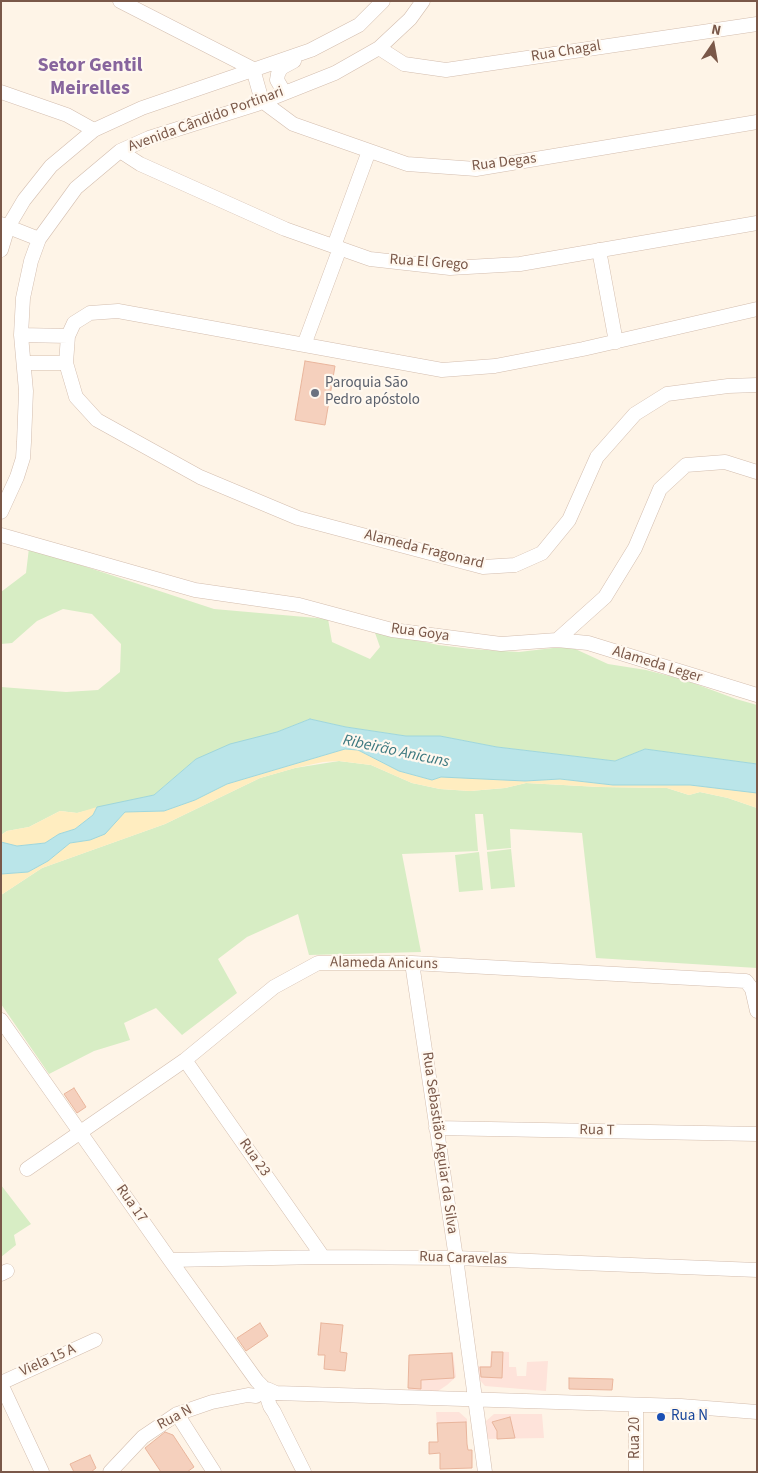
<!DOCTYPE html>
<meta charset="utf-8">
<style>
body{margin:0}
#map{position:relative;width:758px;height:1473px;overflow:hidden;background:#fef4e7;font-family:"Source Sans 3",sans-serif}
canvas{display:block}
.frame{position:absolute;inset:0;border:2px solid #7a5849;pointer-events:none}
.north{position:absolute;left:688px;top:20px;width:50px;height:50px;-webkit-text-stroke:4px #fff8ef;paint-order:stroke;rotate:12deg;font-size:14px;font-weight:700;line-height:20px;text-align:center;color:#7a5849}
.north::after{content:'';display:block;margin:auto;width:18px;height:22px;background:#7a5849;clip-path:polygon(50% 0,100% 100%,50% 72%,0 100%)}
</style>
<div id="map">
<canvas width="758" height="1473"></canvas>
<div class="frame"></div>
<div class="north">N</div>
</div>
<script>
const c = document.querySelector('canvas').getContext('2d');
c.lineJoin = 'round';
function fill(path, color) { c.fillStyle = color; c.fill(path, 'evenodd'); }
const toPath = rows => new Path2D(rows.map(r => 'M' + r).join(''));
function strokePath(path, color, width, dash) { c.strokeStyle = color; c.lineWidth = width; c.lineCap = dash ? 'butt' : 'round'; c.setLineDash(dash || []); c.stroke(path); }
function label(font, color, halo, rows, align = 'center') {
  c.font = font + ' "Source Sans 3",sans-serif'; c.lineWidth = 4.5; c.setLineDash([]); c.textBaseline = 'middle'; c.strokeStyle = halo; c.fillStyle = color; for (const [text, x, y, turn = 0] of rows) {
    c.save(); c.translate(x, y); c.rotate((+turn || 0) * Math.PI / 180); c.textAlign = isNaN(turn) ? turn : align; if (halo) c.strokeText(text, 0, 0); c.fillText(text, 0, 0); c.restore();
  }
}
fill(toPath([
 [491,1351,509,1352,509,1367,516,1367,517,1376,526,1376,527,1362,548,1361,546,1391,485,1386,478,1378,478,1366,490,1366],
 [453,1353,456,1377,447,1385,438,1391,408,1390,409,1355],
 [436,1412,459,1412,467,1419,467,1439,438,1440],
 [494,1414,542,1414,544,1438,487,1439,486,1421]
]), '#fee3da');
fill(toPath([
 [29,548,214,609,328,619,332,642,370,659,380,647,374,630,438,645,471,649,519,652,553,648,573,648,608,664,646,670,685,680,736,699,757,705,757,764,645,749,615,761,497,747,440,736,406,736,346,727,310,719,277,732,196,759,154,795,77,813,60,811,29,827,7,831,1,835,1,687,66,692,98,690,120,672,121,644,92,614,63,609,37,621,12,643,1,644,1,592,26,573],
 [339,761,371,765,412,783,440,789,470,791,505,788,526,783,600,787,667,788,689,795,700,792,728,798,757,808,757,968,596,958,582,833,510,829,511,848,487,850,483,814,475,814,478,851,402,854,421,952,309,955,298,914,247,937,218,959,237,993,182,1035,156,1008,124,1023,130,1040,94,1051,49,1074,1,1004,1,895,42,868,165,824,260,778,295,768],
 [511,849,515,887,491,889,487,852],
 [479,852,483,890,459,892,455,855],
 [1,1185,31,1224,14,1235,16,1245,1,1257]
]), '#d7edc4');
fill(toPath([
 [345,749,358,750,399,771,432,780,440,777,462,777,525,781,560,779,613,785,690,785,755,792,757,793,757,808,728,798,700,792,689,795,667,788,600,787,526,783,505,788,470,791,440,789,412,783,371,765,339,761,323,762,295,768,260,778,165,824,42,868,1,895,1,874,28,872,48,861,70,843,90,840,116,822,125,812,164,811,195,800,227,784],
 [97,807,93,815,75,829,59,834,45,843,17,846,1,842,1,835,7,831,29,827,60,811,77,813]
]), '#ffedc0');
const water = toPath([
 [310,719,346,727,406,736,440,736,497,747,615,761,645,749,757,764,757,793,690,785,613,785,560,779,525,781,441,777,432,780,399,771,358,750,345,749,227,784,195,800,164,811,125,812,105,834,90,840,70,843,48,861,28,872,1,874,1,842,17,846,45,843,59,834,75,829,93,815,97,807,154,795,196,759,230,744,277,732,310,719]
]);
fill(water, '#bae5e9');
strokePath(water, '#9fd6db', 1);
const building = toPath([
 [305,361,335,366,325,425,295,420,305,361],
 [74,1088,86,1107,77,1113,64,1094,74,1088],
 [260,1323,268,1336,246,1351,237,1338,260,1323],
 [321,1323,343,1325,340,1352,347,1353,345,1371,324,1369,325,1355,318,1355,321,1323],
 [492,1352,503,1352,502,1378,481,1377,480,1367,491,1367,492,1352],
 [452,1353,454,1378,421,1380,421,1389,408,1388,409,1355,452,1353],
 [569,1378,613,1379,612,1390,569,1389,569,1378],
 [510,1417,515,1438,497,1439,497,1431,492,1422,510,1417],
 [466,1422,467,1444,468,1450,472,1450,472,1468,440,1469,440,1453,429,1454,429,1442,438,1442,437,1423,466,1422],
 [165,1432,173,1435,194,1467,187,1472,161,1472,145,1448,165,1432],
 [90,1455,96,1468,91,1472,74,1472,70,1464,90,1455]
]);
fill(building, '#f5d0bd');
strokePath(building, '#e9b59c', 1);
const minor = toPath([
 [120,1,253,69,262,101,293,124,407,164,476,169,757,122],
 [379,48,404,64,446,70,757,24],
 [1,92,67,115,94,130],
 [284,92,277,80,278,74,281,68,294,61],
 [120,151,140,164,285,229,370,259,450,268,520,264,757,223],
 [1,224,39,239],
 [334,246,369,151],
 [1,250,8,227,24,200,51,166,94,130,142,108,311,50,359,25,383,1],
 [599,250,616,342],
 [757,309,583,349,495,366,442,370,118,311,90,313,74,323,68,336,66,363,76,397,97,420,200,477,298,518,483,567,515,565,542,553,569,520,597,457,635,414,667,394,728,386,757,385],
 [21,335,68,336],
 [304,345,340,248],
 [24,363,66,363],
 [1,512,17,477,23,458,24,442,26,391,21,335,23,298,31,261,39,239,76,188,120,151,149,138,257,104,335,73,379,48,410,19,423,1],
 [1,535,195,590,299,605,392,630,501,644,557,640,605,597,635,548,660,489,686,465,725,462,757,472],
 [557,640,588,643,757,695],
 [412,963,456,1258,485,1472],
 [1,1020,170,1260,257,1381,262,1386],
 [185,1060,323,1257],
 [436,1128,757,1134],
 [27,1169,185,1060,274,987,318,963,412,963,746,981,752,989,757,1011],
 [170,1260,323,1257,456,1258,757,1270],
 [1,1274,7,1271],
 [1,1383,95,1340],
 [1,1384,42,1472],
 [267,1389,276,1393,681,1406,757,1412],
 [267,1397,270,1406,274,1412,304,1472],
 [636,1405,636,1472],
 [177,1414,214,1472],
 [110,1472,143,1437,177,1414,212,1402,248,1395,256,1396]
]);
strokePath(minor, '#d3bdae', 15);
strokePath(minor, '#fff', 14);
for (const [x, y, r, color] of [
 [315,393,5,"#6b7280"],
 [661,1417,5,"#1a4fb4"]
]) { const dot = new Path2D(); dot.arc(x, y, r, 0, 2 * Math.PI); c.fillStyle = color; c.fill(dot); strokePath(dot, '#fff8ef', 2); }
label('15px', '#7a5849', '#fff8ef', [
 ["Rua Chagal",566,52,-9],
 ["Avenida Cândido Portinari",206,120,-20],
 ["Rua Degas",504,163,-7],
 ["Rua El Grego",429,263,4],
 ["Alameda Fragonard",424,550,14],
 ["Rua Goya",420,633,8],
 ["Alameda Leger",657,665,17],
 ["Alameda Anicuns",384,964,1],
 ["Rua T",597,1131,1],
 ["Rua Sebastião Aguiar da Silva",439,1143,82],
 ["Rua 23",254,1158,55],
 ["Rua 17",131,1204,55],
 ["Rua Caravelas",463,1259,2],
 ["Viela 15 A",48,1361,-24],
 ["Rua N",175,1418,-28],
 ["Rua 20",636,1438,-90]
]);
label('15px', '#5b616d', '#fff8ef', [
 ["Paroquia São",325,384],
 ["Pedro apóstolo",325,401]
], 'left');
label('15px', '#164399', '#fff8ef', [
 ["Rua N",671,1417]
], 'left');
label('italic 16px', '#3c787f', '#fff8ef', [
 ["Ribeirão Anicuns",396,752,12]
]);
label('bold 20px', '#87659d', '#fff8ef', [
 ["Setor Gentil",90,67],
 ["Meirelles",90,90]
]);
</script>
